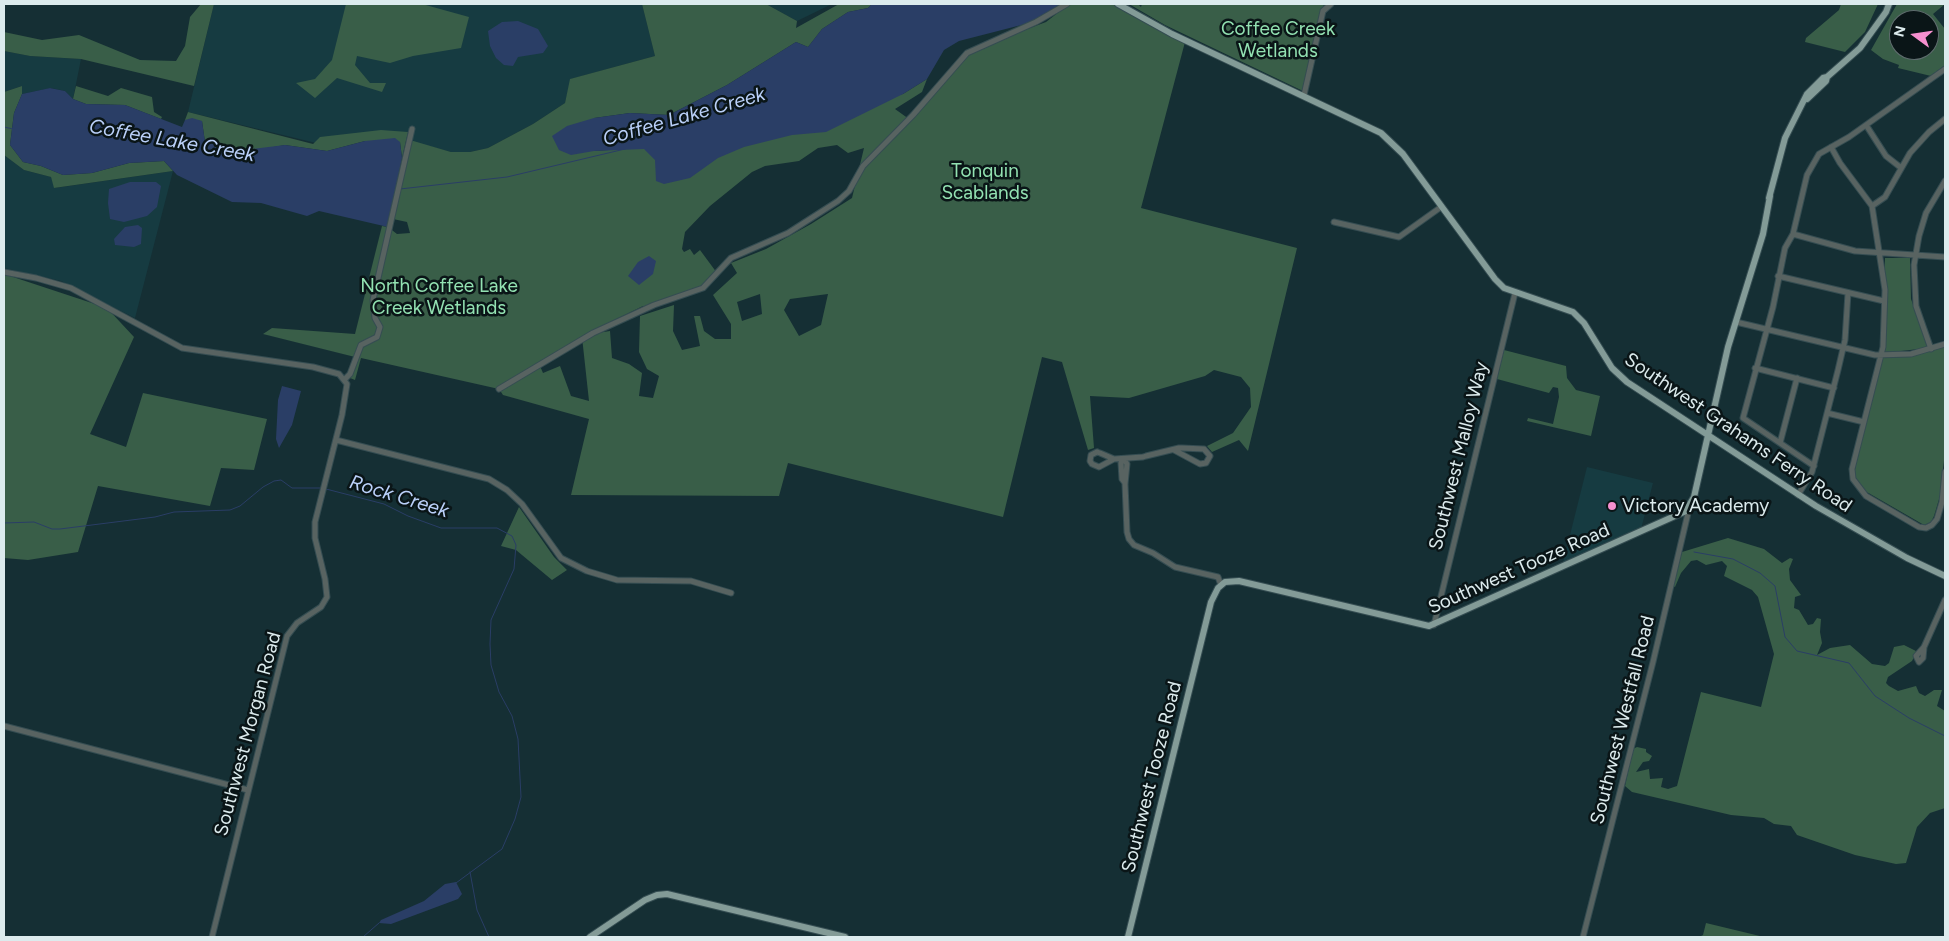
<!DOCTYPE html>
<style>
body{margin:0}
#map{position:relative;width:1949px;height:941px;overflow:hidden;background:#152f34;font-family:Figtree,sans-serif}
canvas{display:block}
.frame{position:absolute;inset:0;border:5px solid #dcebed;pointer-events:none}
.north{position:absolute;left:1889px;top:10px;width:50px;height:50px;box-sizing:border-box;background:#0a1517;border:1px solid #5e6b6d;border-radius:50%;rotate:284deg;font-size:14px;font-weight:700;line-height:20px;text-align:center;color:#dcebed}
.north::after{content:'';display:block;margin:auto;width:18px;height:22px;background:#f690cf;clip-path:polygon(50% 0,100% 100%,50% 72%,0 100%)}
</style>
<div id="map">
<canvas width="1949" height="941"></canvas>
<div class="frame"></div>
<div class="north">N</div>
</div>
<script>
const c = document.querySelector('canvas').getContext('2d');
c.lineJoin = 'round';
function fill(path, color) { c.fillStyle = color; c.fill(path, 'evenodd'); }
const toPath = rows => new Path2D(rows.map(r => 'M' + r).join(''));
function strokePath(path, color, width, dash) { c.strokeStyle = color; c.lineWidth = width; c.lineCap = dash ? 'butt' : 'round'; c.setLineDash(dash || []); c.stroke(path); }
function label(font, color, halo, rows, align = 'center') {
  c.font = font + ' Figtree,sans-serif'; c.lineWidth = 5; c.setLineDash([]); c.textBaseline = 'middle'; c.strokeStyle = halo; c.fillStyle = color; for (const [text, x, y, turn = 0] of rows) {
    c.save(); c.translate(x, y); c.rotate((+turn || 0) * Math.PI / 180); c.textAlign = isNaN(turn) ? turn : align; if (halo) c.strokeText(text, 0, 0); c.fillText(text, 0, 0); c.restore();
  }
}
fill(toPath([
 [214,4,642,4,655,56,571,79,565,103,533,124,488,148,470,152,451,152,386,135,316,143,188,112],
 [766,4,832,4,797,21],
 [4,51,30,56,81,59,73,99,65,91,51,88,22,94,22,86,4,92],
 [4,155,24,170,51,177,55,188,173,171,135,318,61,281,4,268],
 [1587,467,1653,483,1641,529,1563,563]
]), '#163b41');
fill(toPath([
 [201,4,214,4,194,86,81,59,30,56,4,51,4,32,42,40,79,35,140,60,176,61,185,46,190,17],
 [346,4,422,4,469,17,461,48,413,56,390,63,357,56,355,65,370,83,386,83,382,92,337,78,315,98,296,83,315,79,332,60],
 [642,4,766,4,797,21,796,28,839,4,872,4,868,8,848,12,822,29,808,47,796,42,727,85,669,115,630,113,594,118,594,151,623,149,903,94,927,79,922,92,895,109,909,119,963,53,1046,22,1069,4,1117,4,1185,42,1141,208,1297,248,1248,451,1239,440,1212,452,1207,446,1233,433,1251,407,1250,388,1241,377,1214,370,1205,376,1129,398,1090,396,1094,448,1088,450,1062,362,1042,357,1003,517,788,463,779,496,571,495,589,419,503,395,499,389,361,358,355,380,350,378,355,357,263,334,272,328,355,334,382,226,388,227,397,234,410,233,407,222,393,219,410,140,451,152,470,152,488,148,533,124,565,103,570,79,655,56],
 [837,145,848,153,864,148,852,198,811,224,766,249,731,263,737,273,713,295,731,324,731,339,715,339,704,331,700,316,694,316,700,346,682,350,673,331,674,305,640,316,639,352,647,369,659,376,653,398,639,396,642,373,629,364,612,358,610,331,584,335,643,306,651,307,707,285,717,273,700,250,694,255,690,249,684,252,682,249,685,232,710,206,752,172,765,166,799,161,818,148],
 [760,294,762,314,742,321,737,302],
 [828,294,821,325,799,336,784,310,790,299],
 [582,337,589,401,571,396,560,366,543,373,540,366],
 [1129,4,1138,4,1141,7,1142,4,1324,4,1303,91,1165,25],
 [1841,4,1878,4,1865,32,1845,52,1805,42,1806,38,1839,10],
 [1897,4,1945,4,1933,14,1945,29,1945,65,1931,76,1898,68,1899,65,1883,59,1871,50],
 [1899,20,1929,20,1929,50,1899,50],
 [22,86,22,94,14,113,10,145,23,162,41,166,63,175,92,173,129,163,164,161,173,171,54,188,51,177,24,170,4,155,4,92],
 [76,86,108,96,121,88,152,97,154,112,162,117,161,119,125,105,86,104,73,99],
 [188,112,313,144,320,137,381,130,408,132,402,158,400,142,365,141,327,151,285,145,251,151,205,142,202,121,185,120],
 [1885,258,1910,258,1911,299,1928,348,1883,353],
 [4,274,107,308,134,337,90,434,126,447,143,393,267,419,254,470,221,468,210,506,98,486,78,552,28,560,4,558],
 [1945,346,1945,452,1940,496,1934,516,1931,522,1924,525,1865,491,1854,475,1855,469,1882,358,1913,355],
 [1504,350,1566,366,1567,378,1576,390,1600,396,1591,436,1527,421,1528,418,1553,424,1559,397,1558,388,1553,387,1549,393,1497,379],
 [519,507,554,557,567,570,552,580,516,550,501,546],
 [1728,538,1764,549,1782,563,1790,558,1793,559,1789,569,1790,580,1801,595,1795,597,1794,608,1799,610,1808,625,1813,624,1817,618,1821,619,1820,632,1822,643,1817,655,1830,648,1850,645,1872,664,1885,666,1889,663,1894,647,1904,645,1916,651,1915,655,1912,661,1888,677,1886,683,1889,686,1898,691,1916,686,1919,693,1925,696,1934,690,1942,690,1937,706,1945,711,1945,808,1930,813,1917,827,1906,863,1896,864,1855,855,1797,835,1791,826,1774,824,1764,818,1731,815,1632,792,1625,786,1633,749,1637,747,1646,749,1646,752,1652,756,1649,761,1643,762,1636,772,1649,769,1650,779,1663,778,1661,787,1668,789,1677,786,1701,692,1761,707,1774,654,1758,597,1752,590,1724,576,1727,566,1722,561,1706,565,1697,560,1691,561,1681,573,1675,587,1673,586,1682,552],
 [1706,923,1764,937,1699,937,1703,935]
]), '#395e48');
fill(toPath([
 [872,4,1061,4,1033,22,959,41,944,50,927,79,903,94,826,132,792,135,744,147,718,158,690,178,664,184,656,181,655,160,644,149,594,151,571,155,559,150,552,136,567,126,594,118,630,113,669,115,727,85,796,42,808,47,822,29,848,12,868,8],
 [518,21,538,29,548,46,543,53,518,57,513,66,504,65,496,58,490,46,488,31,502,22],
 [50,88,65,91,73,99,86,104,125,105,182,127,185,120,192,118,202,121,205,142,244,150,285,145,327,151,365,141,395,138,400,142,402,158,388,227,319,211,307,216,261,203,232,202,177,175,164,161,129,163,92,173,63,175,41,166,23,162,10,145,14,113,22,94],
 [130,182,156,182,161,186,157,207,147,216,124,222,110,219,108,203,109,189],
 [138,225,142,228,141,244,134,247,115,245,114,239,125,227],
 [649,256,656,261,653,274,639,285,628,276,638,262],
 [282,386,301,391,292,425,279,448,276,439,278,400],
 [456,882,462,894,458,899,391,924,379,923,381,920,424,901,445,884]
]), '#2a3e66');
strokePath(toPath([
 [4,127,13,129],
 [400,189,507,177,625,149],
 [326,489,384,504,408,516,441,528,497,528,512,536,516,545,514,569,491,620,490,644,491,665,499,692,512,716,518,739,521,797,515,819,502,849,456,883],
 [4,523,34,522,52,529,60,529,155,517,174,512,230,510,240,506,263,487,274,481,281,480,292,488,322,488],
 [1694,552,1733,559,1760,573,1775,586,1785,637,1797,651,1849,663,1875,696,1909,718,1945,736],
 [470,872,477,910,489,937],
 [363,937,379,923]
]), '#2a3e66', 1);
const minor = toPath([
 [1304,95,1323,11,1331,4],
 [1866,125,1886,156,1900,167],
 [1831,147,1840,163,1872,206,1885,290,1883,347,1852,469,1853,479,1866,496,1919,527,1926,528,1932,525,1937,519,1942,502,1945,472],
 [1872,206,1885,197,1910,153,1929,132,1945,119],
 [1334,222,1399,237,1441,207],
 [1793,234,1855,251,1945,257],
 [4,272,36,278,71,288,182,348,313,367,339,374,347,384,342,415,315,522,315,538,325,579,327,597,321,607,297,623,287,636,212,937],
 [1778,276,1884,301],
 [1736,322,1875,355,1911,354,1945,344],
 [1931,349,1916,306,1914,265,1919,236,1926,213,1945,181],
 [1755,368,1834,388],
 [345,379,350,374,361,345,377,337,380,327,375,318,373,300,412,129],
 [499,389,593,333,654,305,703,288,731,258,788,233,838,201,849,191,863,166,913,115,967,53,1036,22,1067,4],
 [1827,413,1864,422],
 [336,440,489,479,507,490,522,504,561,558,587,571,617,580,691,581,731,593],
 [1780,443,1797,378],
 [1097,452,1100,453,1114,459,1099,467,1092,464,1090,461,1091,455,1097,452],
 [1114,459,1143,457,1146,456,1179,448,1182,448,1204,449,1210,456,1206,463,1200,464,1174,450],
 [1124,459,1127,464,1125,484,1127,532,1129,539,1134,545,1153,553,1175,567,1218,577,1221,585],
 [1124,459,1121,463,1122,479,1125,483],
 [1814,466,1743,418,1773,307,1785,248,1793,234,1807,175,1819,154,1849,137,1945,69],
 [1798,495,1812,472,1838,370,1845,340,1848,293],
 [1434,625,1515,293],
 [1924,647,1923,658,1919,662,1916,656,1924,647,1945,600],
 [4,726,248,790],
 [1583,937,1653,662,1689,509]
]);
const major = toPath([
 [1118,4,1172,34,1381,133,1403,154,1495,279,1504,288,1573,312,1584,323,1612,368,1627,382,1816,506,1907,558,1945,576],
 [1807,99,1826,81,1827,77],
 [1769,198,1785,138,1807,94,1823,78,1827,77,1860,48,1886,12,1889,4],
 [590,937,645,900,657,895,667,894,845,937],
 [1128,937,1211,602,1218,588,1225,582,1239,581,1429,626,1686,511,1694,497,1728,347,1763,234,1770,196]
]);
strokePath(minor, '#354d52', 7);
strokePath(major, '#354d52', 8);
strokePath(minor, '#586361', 5);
strokePath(major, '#839b97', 6);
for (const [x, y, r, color] of [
 [1612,506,5,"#f690cf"]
]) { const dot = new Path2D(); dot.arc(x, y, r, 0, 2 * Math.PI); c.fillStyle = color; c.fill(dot); strokePath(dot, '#0a1517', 2); }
label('19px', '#93e2b2', '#0a1517', [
 ["Coffee Creek",1278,29],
 ["Wetlands",1278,51],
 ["Tonquin",985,171],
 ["Scablands",985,193],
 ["North Coffee Lake",439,286],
 ["Creek Wetlands",439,308]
]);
label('19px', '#dcebed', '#0a1517', [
 ["Southwest Grahams Ferry Road",1738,433,34],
 ["Southwest Malloy Way",1459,456,-76],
 ["Southwest Tooze Road",1519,569,-24],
 ["Southwest Westfall Road",1623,720,-76],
 ["Southwest Morgan Road",248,734,-75],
 ["Southwest Tooze Road",1152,777,-76]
]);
label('19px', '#dcebed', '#0a1517', [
 ["Victory Academy",1622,506]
], 'left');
label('italic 20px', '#bad0f9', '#0a1517', [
 ["Coffee Lake Creek",684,117,-16],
 ["Coffee Lake Creek",172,141,10],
 ["Rock Creek",399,497,17]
]);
</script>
